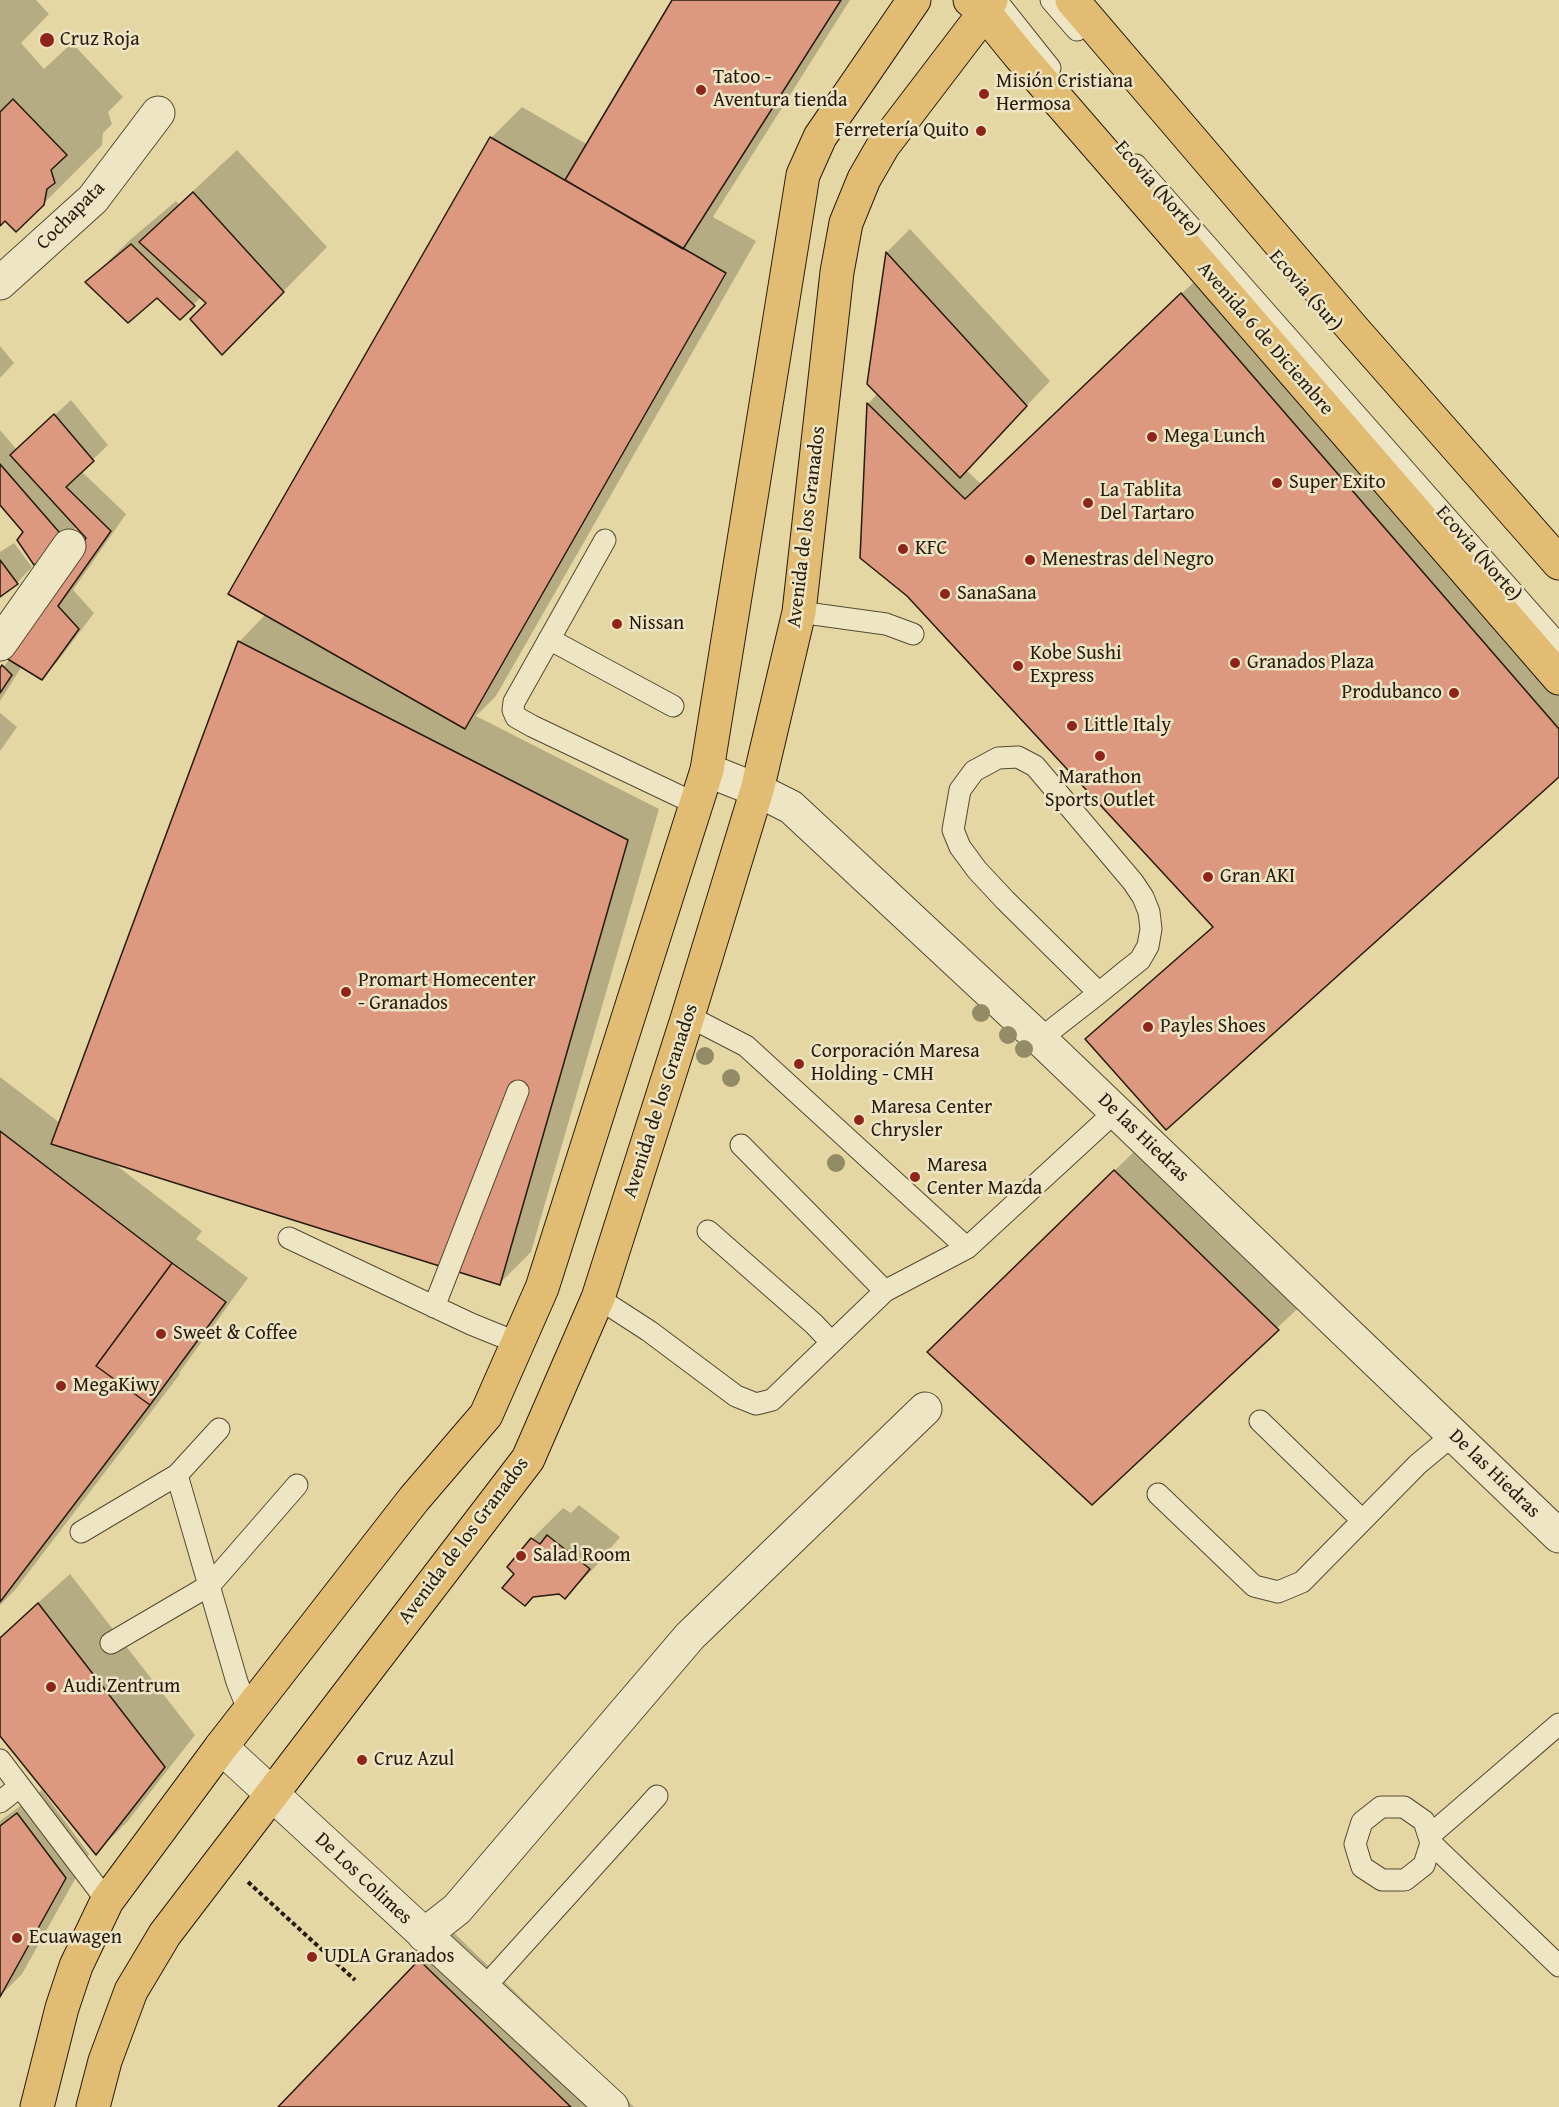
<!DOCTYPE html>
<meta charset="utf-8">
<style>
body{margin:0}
canvas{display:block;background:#e4d7a4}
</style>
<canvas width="1559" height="2107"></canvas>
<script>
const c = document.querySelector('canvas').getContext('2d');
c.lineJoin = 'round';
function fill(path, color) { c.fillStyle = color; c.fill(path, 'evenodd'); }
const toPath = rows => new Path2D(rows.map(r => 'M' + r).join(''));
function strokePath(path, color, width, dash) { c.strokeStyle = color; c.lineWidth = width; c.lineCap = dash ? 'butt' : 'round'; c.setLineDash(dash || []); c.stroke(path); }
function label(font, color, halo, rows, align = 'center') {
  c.font = font + ' "Gentium Book Plus",serif'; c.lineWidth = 5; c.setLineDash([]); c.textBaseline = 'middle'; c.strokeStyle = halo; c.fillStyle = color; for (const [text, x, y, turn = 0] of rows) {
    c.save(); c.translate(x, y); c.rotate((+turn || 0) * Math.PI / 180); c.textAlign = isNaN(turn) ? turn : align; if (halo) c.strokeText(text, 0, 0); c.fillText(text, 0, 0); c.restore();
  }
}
fill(toPath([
 [0,0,36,0,49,14,21,43,44,69,72,43,123,97,108,112,112,124,103,133,102,145,43,204,5,219,0,224],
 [674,0,850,0,713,217,756,241,496,696,476,716,659,809,531,1252,500,1283,112,1162,202,1231,196,1239,248,1278,179,1373,180,1374,15,1590,0,1605,0,1077,60,1123,239,642,266,614,491,138,522,107,588,145],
 [237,150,327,247,265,310,208,303,201,297,180,318,157,296,87,282,131,239,176,201,179,204],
 [910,229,1050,381,966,470,981,484,1198,278,1559,695,1559,775,1087,1039,1214,926,908,595,861,557,868,404,878,393,869,384,887,252],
 [0,346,14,363,0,378],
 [71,400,108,445,81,471,126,514,73,590,94,613,57,662,42,678,22,666,0,701,0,671,10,659,88,538,77,526,65,539,25,531,0,503,0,430,17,450],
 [14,543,32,567,17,583,0,595,0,552],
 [0,713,17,727,0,751],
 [1146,1140,1309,1298,1092,1503,960,1321],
 [579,1505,620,1537,596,1566,565,1597,516,1573,509,1567,532,1539,563,1508,571,1513],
 [70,1574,195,1735,127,1822,96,1853,0,1733,0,1637],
 [42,1790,89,1854,22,1974,0,1996,0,1821],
 [451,1930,634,2107,280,2107]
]), '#0003');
const building = toPath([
 [672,0,841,0,683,249,565,180,672,0],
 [13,99,67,155,51,170,55,183,47,189,44,205,16,232,5,221,0,226,0,112,13,99],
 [490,137,726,273,465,729,228,594,490,137],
 [193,192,284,292,222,355,190,319,206,303,139,242,193,192],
 [131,244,195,306,180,320,157,298,128,323,85,282,131,244],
 [886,252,1027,406,960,478,867,384,886,252],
 [1181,293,1559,729,1559,777,1166,1130,1085,1039,1213,927,907,596,860,558,867,403,965,499,1181,293],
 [54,414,94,461,66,487,111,531,58,606,79,629,42,680,6,658,86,538,10,455,54,414],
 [0,464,66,540,34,565,17,540,23,532,0,505,0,464],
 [0,560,18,584,0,597,0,560],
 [238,641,628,840,500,1285,51,1144,238,641],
 [2,665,12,675,0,693,0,668,2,665],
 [0,1131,172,1263,96,1366,150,1405,0,1602,0,1131],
 [1114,1170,1279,1330,1092,1505,927,1352,1114,1170],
 [172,1263,226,1302,150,1405,96,1366,172,1263],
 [547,1535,590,1569,565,1599,559,1594,533,1597,525,1606,502,1588,514,1574,507,1567,531,1538,540,1544,547,1535],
 [38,1603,165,1767,96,1855,0,1736,0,1638,38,1603],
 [17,1813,66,1878,0,1997,0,1826,17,1813],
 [419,1960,571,2107,278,2107,419,1960]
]);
fill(building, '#dc997f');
strokePath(building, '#261b0c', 1.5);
const lane = toPath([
 [996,0,1050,68],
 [1051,0,1077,30],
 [1136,165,1559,645],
 [605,540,514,702,513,710,516,717,532,726,696,804],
 [799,612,886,624,913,634],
 [549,639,673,706],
 [688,1016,746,1046,967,1248],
 [1040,1039,1099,993,1126,971,1140,960,1148,946,1151,929,1149,912,1143,897,1133,882,1035,766,1018,757,998,758,974,771,960,790,953,830,960,847,977,870,1005,900,1099,993],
 [741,1145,885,1291],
 [708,1231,814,1324,831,1342],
 [289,1238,471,1324,518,1343],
 [598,1298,649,1331,736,1396,756,1404,772,1400,885,1291,967,1248,1105,1121,1116,1112],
 [434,1307,518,1091],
 [1260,1421,1362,1520],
 [177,1475,219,1429],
 [1158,1494,1254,1586,1278,1592,1302,1582,1418,1464,1453,1435],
 [81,1532,177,1475,237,1682,249,1712],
 [111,1643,210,1585,297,1485],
 [0,1760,107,1901],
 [0,1802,19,1787],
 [1381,1807,1404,1807,1424,1821,1431,1843,1424,1865,1405,1880,1382,1880,1362,1867,1355,1844,1362,1822,1381,1807],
 [1429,1836,1559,1724],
 [1431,1843,1559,1966],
 [483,1989,657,1796]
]);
const street = toPath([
 [0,283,93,199,158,113],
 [0,644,69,546],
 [707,770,757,790,791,807,1040,1039,1559,1536],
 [221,1747,612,2107],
 [424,1935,457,1909,690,1636,925,1409]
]);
const primary = toPath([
 [970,0,984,12,1019,55,1559,678],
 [1072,0,1354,330,1559,563],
 [37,2107,62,2008,76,1966,107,1901,221,1747,414,1499,486,1415,542,1288,707,770,803,175,820,137,914,0],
 [93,2107,105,2061,131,1991,165,1934,528,1459,598,1298,688,1016,757,790,799,612,837,272,846,223,864,179,883,146,976,24,991,0]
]);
strokePath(lane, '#564a32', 23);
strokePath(street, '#564a32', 35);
strokePath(primary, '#261b0c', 35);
strokePath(toPath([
 [248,1882,355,1980]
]), '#261b0c', 4, [4.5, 3]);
strokePath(lane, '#ede5c4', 21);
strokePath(street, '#ede5c4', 33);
strokePath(primary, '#e2bc72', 33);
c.fillStyle = '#928b65';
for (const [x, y] of [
 [981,1013],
 [1008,1035],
 [1024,1049],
 [705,1056],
 [731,1078],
 [836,1163]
]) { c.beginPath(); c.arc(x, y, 9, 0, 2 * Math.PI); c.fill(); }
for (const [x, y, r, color] of [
 [47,40,8,"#8f2418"],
 [701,90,6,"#8f2418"],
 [984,94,6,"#8f2418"],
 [981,131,6,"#8f2418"],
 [1152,437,6,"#8f2418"],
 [1277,483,6,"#8f2418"],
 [1088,503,6,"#8f2418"],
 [903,549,6,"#8f2418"],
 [1030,560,6,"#8f2418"],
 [945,594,6,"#8f2418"],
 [617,624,6,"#8f2418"],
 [1235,663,6,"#8f2418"],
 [1018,666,6,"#8f2418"],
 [1454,693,6,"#8f2418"],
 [1072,726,6,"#8f2418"],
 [1100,756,6,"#8f2418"],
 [1208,877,6,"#8f2418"],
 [346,992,6,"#8f2418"],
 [1148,1027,6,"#8f2418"],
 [799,1064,6,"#8f2418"],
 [859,1120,6,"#8f2418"],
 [915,1177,6,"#8f2418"],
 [161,1334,6,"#8f2418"],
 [61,1386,6,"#8f2418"],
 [521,1556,6,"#8f2418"],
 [51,1687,6,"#8f2418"],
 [362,1760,6,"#8f2418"],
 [17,1938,6,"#8f2418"],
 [312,1957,6,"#8f2418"]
]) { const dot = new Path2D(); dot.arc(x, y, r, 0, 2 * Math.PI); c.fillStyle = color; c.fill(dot); strokePath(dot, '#ede5c4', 2); }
label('20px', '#261b0c', '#ede5c4', [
 ["Cruz Roja",60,40],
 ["Tatoo -",713,78],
 ["Aventura tienda",713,101],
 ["Misión Cristiana",996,82],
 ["Hermosa",996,105],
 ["Ferretería Quito",969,131,"right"],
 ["Mega Lunch",1164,437],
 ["Super Exito",1289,483],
 ["La Tablita",1100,491],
 ["Del Tartaro",1100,514],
 ["KFC",915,549],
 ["Menestras del Negro",1042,560],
 ["SanaSana",957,594],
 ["Nissan",629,624],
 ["Kobe Sushi",1030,654],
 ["Express",1030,677],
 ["Granados Plaza",1247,663],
 ["Produbanco",1442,693,"right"],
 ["Little Italy",1084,726],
 ["Marathon",1100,778,"center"],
 ["Sports Outlet",1100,801,"center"],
 ["Gran AKI",1220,877],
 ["Promart Homecenter",358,981],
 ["- Granados",358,1004],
 ["Payles Shoes",1160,1027],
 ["Corporación Maresa",811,1052],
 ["Holding - CMH",811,1075],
 ["Maresa Center",871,1108],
 ["Chrysler",871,1131],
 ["Maresa",927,1166],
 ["Center Mazda",927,1189],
 ["Sweet & Coffee",173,1334],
 ["MegaKiwy",73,1386],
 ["Salad Room",533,1556],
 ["Audi Zentrum",63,1687],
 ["Cruz Azul",374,1760],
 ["Ecuawagen",29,1938],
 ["UDLA Granados",324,1957]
], 'left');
label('20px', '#261b0c', '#ede5c4', [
 ["Ecovia (Norte)",1157,189,49],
 ["Cochapata",71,216,-45],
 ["Ecovia (Sur)",1305,291,49],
 ["Avenida 6 de Diciembre",1265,339,49],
 ["Avenida de los Granados",807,527,-83],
 ["Ecovia (Norte)",1478,554,49],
 ["Avenida de los Granados",661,1101,-72],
 ["De las Hiedras",1143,1138,44],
 ["De las Hiedras",1494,1474,44],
 ["Avenida de los Granados",464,1541,-53],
 ["De Los Colimes",363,1879,43]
]);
</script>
